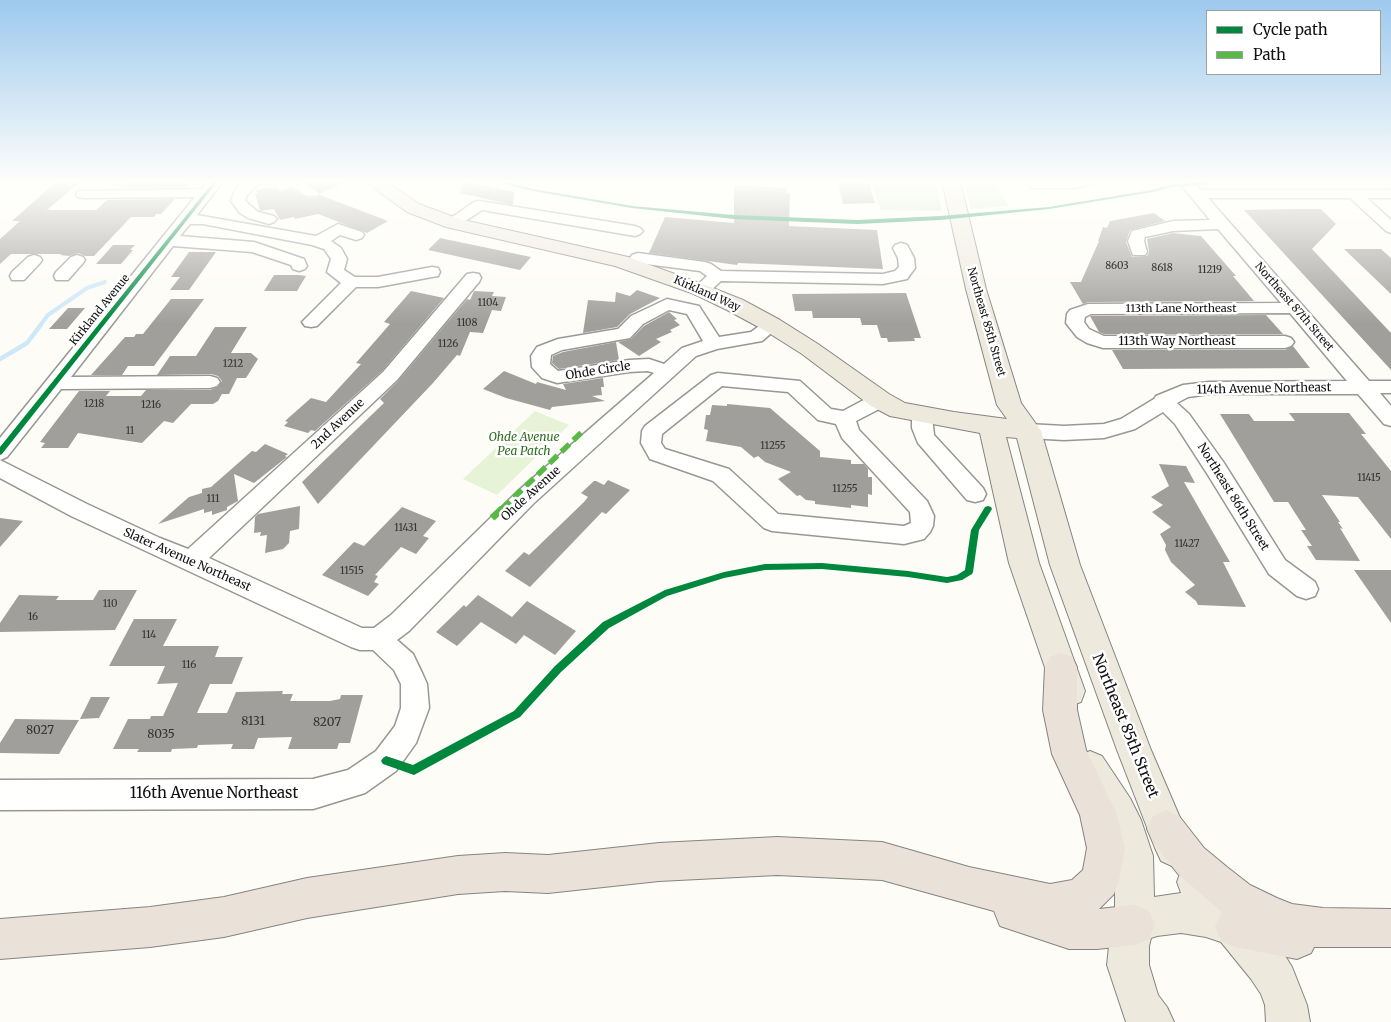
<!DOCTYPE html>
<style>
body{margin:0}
#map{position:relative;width:1391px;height:1022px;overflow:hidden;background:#fdfcf7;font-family:Merriweather,serif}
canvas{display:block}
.legend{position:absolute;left:1206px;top:10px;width:175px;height:65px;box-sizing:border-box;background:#fff;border:1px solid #a0a0a0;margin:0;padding:6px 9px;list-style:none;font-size:15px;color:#111}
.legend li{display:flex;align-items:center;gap:10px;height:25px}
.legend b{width:25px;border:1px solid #a0a0a0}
</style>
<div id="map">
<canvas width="1391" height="1022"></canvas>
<ul class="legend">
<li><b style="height:6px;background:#00873e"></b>Cycle path</li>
<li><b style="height:6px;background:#58b947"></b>Path</li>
</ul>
</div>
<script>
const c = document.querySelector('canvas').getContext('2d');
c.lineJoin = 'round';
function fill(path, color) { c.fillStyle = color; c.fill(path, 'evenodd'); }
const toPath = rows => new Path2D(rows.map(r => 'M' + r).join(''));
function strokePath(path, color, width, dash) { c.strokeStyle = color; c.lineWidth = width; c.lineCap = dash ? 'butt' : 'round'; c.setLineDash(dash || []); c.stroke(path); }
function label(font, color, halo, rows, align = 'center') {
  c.font = font + ' Merriweather,serif'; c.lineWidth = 5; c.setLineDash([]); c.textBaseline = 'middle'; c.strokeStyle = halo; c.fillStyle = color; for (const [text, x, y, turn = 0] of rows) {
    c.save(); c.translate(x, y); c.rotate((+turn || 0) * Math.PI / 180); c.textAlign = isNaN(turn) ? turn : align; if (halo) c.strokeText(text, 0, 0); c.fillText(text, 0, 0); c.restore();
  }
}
fill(toPath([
 [535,411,569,425,497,495,463,479]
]), '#e7f3d7');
fill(toPath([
 [871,181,935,181,942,211,881,210],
 [964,181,994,181,1009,206,971,209]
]), '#d8eac5');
strokePath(toPath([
 [39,327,48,315,87,288,105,282]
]), '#cde8f7', 4);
strokePath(toPath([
 [0,359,27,343,40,326]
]), '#cde8f7', 4.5);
fill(toPath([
 [57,181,81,181,47,210,96,210,107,200,175,199,161,214,156,214,154,217,131,217,94,256,85,256,78,253,69,256,60,255,62,254,11,254,0,264,0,239,20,221,12,221],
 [126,181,191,181,185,187,119,188],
 [305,181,348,181,321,193],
 [463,181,514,192,513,205,460,193],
 [868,182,875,203,843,204,838,183],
 [734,185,786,188,787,193,790,193,789,226,877,230,883,269,738,263,737,265,649,253,665,217,734,223],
 [271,187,272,189,278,188,280,192,290,187,307,198,317,198,320,195,388,221,367,233,318,214,295,219,294,217,280,220,274,209,260,211,255,193,257,193,257,190],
 [1296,209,1321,209,1336,224,1312,249,1391,333,1391,370,1244,210],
 [1154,213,1165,221,1130,230,1126,242,1132,257,1147,256,1149,252,1147,239,1173,233,1201,236,1236,276,1233,276,1254,301,1088,302,1083,304,1070,282,1081,282,1099,241,1098,241,1103,227,1107,228,1110,221],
 [440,238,464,243,531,257,520,270,428,250],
 [113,245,135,245,130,250,133,250,121,264,96,264],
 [1344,249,1381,249,1391,258,1391,294],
 [189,252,216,252,189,290,170,290,180,277,171,277],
 [274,275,299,275,306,276,297,291,264,291],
 [637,290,660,298,630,314,617,327,583,333,588,300,615,302,616,292,630,296],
 [411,291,444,298,382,371,315,431,311,430,308,433,284,426,288,422,285,421,311,398,326,402,361,364,356,363,390,324,384,322],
 [474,291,494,292,492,296,506,297,501,311,492,310,483,333,470,332,460,356,457,355,433,383,318,504,302,482,384,403,380,399,398,381,467,299,470,300],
 [906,293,921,338,914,338,915,341,888,342,887,338,881,338,877,325,862,325,860,318,813,318,812,311,795,311,792,294],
 [171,299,204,299,154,366,128,366,122,375,91,375,125,337,134,337,136,334,143,334],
 [68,308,85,308,67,329,49,329],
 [669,312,677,319,674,320,680,325,670,330,672,332,656,339,661,342,639,356,618,342,631,339,644,326],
 [1266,315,1283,334,1104,334,1099,332,1090,316],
 [215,327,247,327,231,353,251,353,258,359,246,378,237,378,229,394,222,394,218,401,213,404,191,404,173,423,164,421,142,443,78,433,68,448,41,448,45,443,40,442,79,391,110,391,106,396,141,396,146,390,210,390,218,387,222,381,218,376,211,374,157,375,170,356,196,356],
 [616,342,619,360,559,369,552,363,553,356,563,352],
 [1293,346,1310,368,1123,369,1112,350,1285,350],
 [504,371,536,384,537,382,566,390,563,384,603,378,604,387,601,387,602,395,592,396,605,401,552,407,550,410,506,398,483,389],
 [727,404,770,408,820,451,820,457,851,460,851,464,864,464,868,469,868,477,872,477,872,495,868,494,868,507,851,505,851,508,815,504,815,501,806,500,800,495,797,496,778,479,791,472,765,462,758,456,754,458,741,447,706,441,708,430,704,429,706,415,710,415,712,405,727,406],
 [1289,413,1349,413,1366,434,1361,434,1391,471,1391,539,1358,497,1322,495,1340,522,1338,522,1343,529,1340,528,1360,561,1316,560,1307,546,1312,546,1301,530,1306,530,1288,502,1274,502,1220,414,1249,414,1254,421,1295,421],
 [265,444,288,454,285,456,287,457,254,483,234,474,238,501,227,507,227,510,212,515,212,511,204,513,204,509,158,524,189,497,202,493,202,489,211,487,252,451,256,452],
 [1159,464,1186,466,1195,483,1184,482,1230,562,1223,562,1246,607,1198,605,1196,601,1185,592,1195,585,1171,562,1165,550,1166,545,1160,534,1171,527,1152,512,1163,505,1151,497,1169,486],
 [608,480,630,490,606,514,602,512,530,587,505,571,524,552,529,555,584,502,588,497,581,493,594,481,596,481,604,485],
 [300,506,299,529,290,531,289,543,283,549,265,553,267,535,260,536,261,532,254,533,255,517,258,514],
 [402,507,436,521,423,536,429,538,416,554,401,547,375,575,378,576,374,582,379,584,368,596,322,575,354,542,364,546],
 [0,518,23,521,0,547],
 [1354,570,1391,570,1391,623],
 [99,590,137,590,115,630,0,632,0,623,19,595,59,596,56,600,93,600],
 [478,595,512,617,527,601,576,631,555,655,524,635,516,644,481,622,457,646,436,632,464,605,466,607],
 [134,619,177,619,163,646,219,646,215,657,243,657,232,684,210,684,197,713,227,713,236,692,283,691,282,694,293,694,290,701,330,701,340,699,341,695,363,695,350,743,339,743,337,749,288,749,292,737,258,738,254,749,231,749,233,744,198,745,197,748,172,749,171,752,137,752,139,749,113,749,128,719,150,719,151,716,163,716,178,683,157,684,165,666,109,666],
 [91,697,110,697,99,718,80,719],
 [15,719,79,720,59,754,0,753,0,743]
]), '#a19f9c');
const minor = toPath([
 [209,181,223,181,197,215,316,236,338,224,362,232,364,235,362,238,356,240,340,235,331,241,341,248,347,259,344,270,355,277,378,277,432,267,438,268,440,272,438,276,432,277,378,287,356,287,317,326,311,327,305,326,302,322,341,283,327,272,331,259,324,249,312,245,203,224,190,224,180,236,254,242,304,259,307,266,305,269,299,271,293,269,291,265,252,252,173,246,71,377,210,376,217,378,220,382,217,386,210,388,61,389,7,457,0,460,0,438,195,197,83,198,78,197,76,194,78,191,202,189,209,181],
 [246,181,262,181,247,195,245,201,258,212,274,216,277,219,274,222,269,224,248,218,240,213,231,201,235,190,246,181],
 [284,181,301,181,319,193,317,196,307,196,284,181],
 [1026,181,1095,181,1093,184,1075,188,1035,188,1030,187,1026,181],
 [1178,181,1193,181,1200,190,1391,190,1391,198,1367,198,1391,220,1391,233,1386,231,1350,198,1208,198,1369,381,1391,381,1391,393,1380,393,1391,406,1391,426,1384,424,1358,394,1209,394,1188,397,1177,403,1189,414,1224,463,1285,560,1315,582,1318,589,1315,596,1306,599,1297,596,1269,574,1208,475,1175,424,1163,412,1135,429,1104,438,1064,440,1028,438,1021,436,1018,431,1021,426,1028,424,1064,426,1104,424,1121,419,1154,399,1156,396,1183,385,1209,382,1347,381,1290,313,1091,314,1085,317,1084,322,1089,329,1104,336,1285,336,1291,338,1294,342,1291,346,1285,348,1103,348,1087,343,1077,337,1066,323,1067,314,1070,310,1088,304,1281,303,1218,229,1173,231,1145,237,1144,241,1147,252,1145,255,1133,255,1128,241,1132,231,1173,221,1210,220,1178,181],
 [479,201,635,226,640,228,643,231,640,234,635,236,482,210,458,226,448,226,445,223,448,220,474,202,479,201],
 [901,243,907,245,914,258,915,268,907,279,883,284,721,281,707,294,701,295,695,294,692,290,707,276,700,271,638,263,632,261,630,258,632,255,638,253,705,262,711,264,721,271,883,274,895,271,899,267,898,258,893,248,895,245,901,243],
 [34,255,40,257,42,260,40,263,24,280,12,280,10,276,12,272,28,257,34,255],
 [77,255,83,257,85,260,83,263,68,280,56,280,54,276,56,272,71,257,77,255],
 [473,273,479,274,481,278,479,282,397,380,209,558,362,628,374,628,391,615,517,492,654,373,648,371,629,372,557,383,542,378,532,367,531,356,537,347,558,339,618,329,631,316,667,299,699,306,719,337,751,332,766,321,772,320,778,321,781,325,762,341,717,349,696,356,533,504,409,631,397,640,413,654,423,675,427,684,429,708,416,743,396,771,365,793,313,809,0,810,0,780,313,779,348,770,376,751,395,726,401,708,401,684,394,670,373,650,360,650,351,647,71,516,0,478,0,460,87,504,160,538,188,549,383,372,467,274,473,273],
 [669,310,687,314,703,341,682,348,664,364,649,359,629,360,558,371,550,364,551,355,562,350,630,338,643,324,669,310],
 [718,373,800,381,831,409,843,411,873,395,880,393,887,395,890,400,887,405,856,421,859,430,927,501,934,516,933,526,930,532,924,539,904,544,772,531,764,528,713,481,650,459,641,443,642,431,645,426,711,375,718,373],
 [722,386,788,392,818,420,836,424,842,438,910,512,911,523,904,526,778,514,729,469,665,449,661,443,662,434,722,386],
 [922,409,929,411,932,416,934,435,983,488,986,494,983,500,975,502,967,500,918,443,912,428,912,416,915,411,922,409]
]);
const major = toPath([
 [364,181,385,181,419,204,459,219,628,257,708,286,743,300,780,320,818,344,889,394,905,403,954,412,1007,419,997,405,966,289,942,181,960,181,986,289,1021,403,1041,431,1080,565,1151,750,1193,848,1187,861,1174,867,1161,861,1155,848,1117,750,1050,565,1017,438,1006,437,1039,563,1085,691,1081,702,1069,706,1057,702,1053,691,1009,563,980,433,890,416,871,406,802,354,764,330,727,310,694,294,615,266,446,227,407,212,364,181],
 [1090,751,1102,756,1130,798,1141,820,1153,856,1154,897,1181,893,1177,882,1182,868,1196,863,1210,868,1281,949,1292,967,1307,1005,1310,1022,1266,1022,1265,1005,1261,994,1251,979,1221,942,1206,937,1181,933,1157,936,1151,938,1149,946,1149,965,1158,995,1167,1007,1174,1022,1126,1022,1107,965,1109,946,1115,925,1115,856,1110,837,1104,824,1078,780,1072,768,1078,756,1090,751]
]);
const highway = toPath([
 [1061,653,1072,657,1077,667,1077,710,1086,750,1116,812,1125,848,1119,880,1114,894,1099,909,1135,905,1149,911,1155,925,1149,939,1135,945,1097,949,1069,949,1000,926,994,911,882,880,777,875,659,881,548,893,505,891,458,894,307,918,224,937,150,947,0,959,0,919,150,907,224,897,307,878,458,856,505,853,548,855,659,843,777,837,882,842,969,867,1050,884,1072,880,1083,870,1087,848,1080,815,1052,754,1043,710,1045,667,1050,657,1061,653],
 [1166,810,1179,816,1204,848,1227,867,1250,885,1277,898,1292,904,1323,908,1391,909,1391,947,1314,947,1311,953,1297,959,1235,947,1221,941,1215,927,1222,912,1178,874,1153,842,1147,829,1153,816,1166,810]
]);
strokePath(minor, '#979795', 3);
strokePath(major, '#858482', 2);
strokePath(highway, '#858482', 2);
fill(minor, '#fffffe');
fill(major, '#ede9dc');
fill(highway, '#eae1d8');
strokePath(toPath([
 [502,509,584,430]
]), '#58b947', 5.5, [11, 5.5]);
strokePath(toPath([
 [492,518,503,508]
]), '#58b947', 7, [14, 7]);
fill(toPath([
 [214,181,218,181,2,454,0,455,0,447,214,181],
 [494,181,501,181,533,189,632,206,734,215,857,220,940,216,1049,207,1152,190,1170,185,1213,181,1203,185,1170,187,1153,192,1049,209,940,220,857,224,734,219,632,208,533,191,494,181],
 [988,506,991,507,992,509,979,530,973,572,972,574,962,580,947,583,908,577,822,569,765,570,724,578,667,596,609,628,561,672,520,717,414,775,383,764,381,761,383,758,386,756,413,765,514,711,555,666,603,622,665,590,724,572,765,564,822,563,908,571,947,577,957,575,965,570,971,530,985,507,988,506]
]), '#00873e');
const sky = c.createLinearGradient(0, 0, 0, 324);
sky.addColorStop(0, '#9dc9ee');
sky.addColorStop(0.56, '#fefefb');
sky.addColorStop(1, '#fefefb00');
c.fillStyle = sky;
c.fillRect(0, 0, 1391, 324);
label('10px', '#353434', null, [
 ["8603",1117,266],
 ["8618",1162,268],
 ["11219",1210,270],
 ["1104",488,303],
 ["1108",467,323],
 ["1126",448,344],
 ["1212",233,364],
 ["1218",94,404],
 ["1216",151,405],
 ["11",130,431],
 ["11255",773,446],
 ["11415",1369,478],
 ["11255",845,489],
 ["111",213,499],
 ["11431",406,528],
 ["11427",1187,544],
 ["11515",352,571],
 ["110",110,604],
 ["16",33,617],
 ["114",149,635],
 ["116",189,665]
]);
label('11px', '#111', '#fff', [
 ["Kirkland Way",707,294,24],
 ["Northeast 87th Street",1294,307,49],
 ["113th Lane Northeast",1181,309],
 ["Kirkland Avenue",100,310,-51],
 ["Northeast 85th Street",986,322,74]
]);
label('12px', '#111', '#fff', [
 ["113th Way Northeast",1177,342],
 ["Ohde Circle",598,371,-9],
 ["114th Avenue Northeast",1264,389,-1],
 ["2nd Avenue",338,424,-43],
 ["Ohde Avenue",531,494,-42],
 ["Northeast 86th Street",1233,497,58],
 ["Slater Avenue Northeast",187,560,24]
]);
label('italic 12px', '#2f6b1f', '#fff', [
 ["Ohde Avenue",524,438],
 ["Pea Patch",524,452]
]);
label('12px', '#353434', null, [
 ["8131",253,722],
 ["8207",327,723],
 ["8027",40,731],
 ["8035",161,735]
]);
label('15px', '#111', '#fff', [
 ["Northeast 85th Street",1125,726,68],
 ["116th Avenue Northeast",214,794]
]);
</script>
